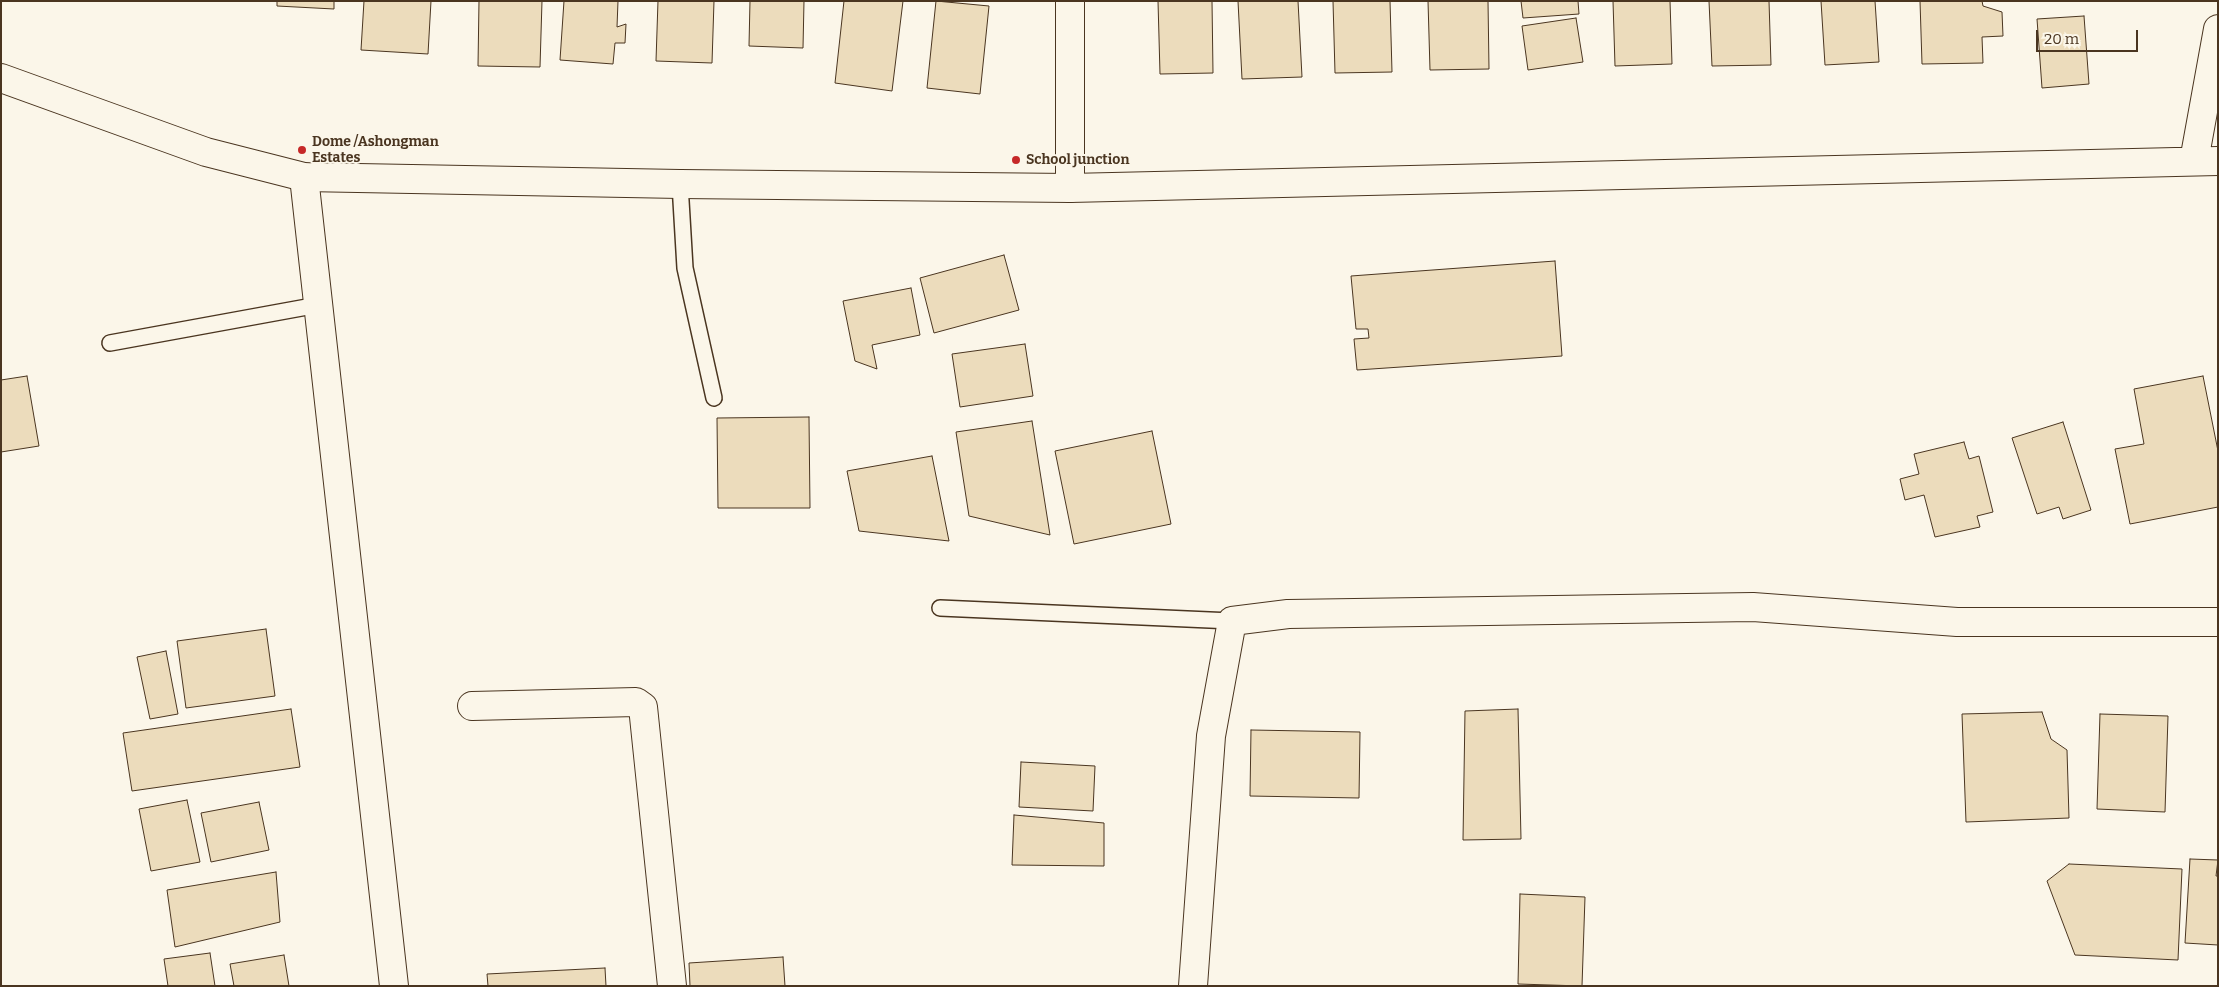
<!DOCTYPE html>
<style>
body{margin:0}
#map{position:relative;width:2219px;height:987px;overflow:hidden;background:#fbf6e9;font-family:Bitter,serif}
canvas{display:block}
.frame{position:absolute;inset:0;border:2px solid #4a3520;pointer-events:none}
.scale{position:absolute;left:2036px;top:30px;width:102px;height:22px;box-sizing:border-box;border:2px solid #4a3520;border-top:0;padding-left:6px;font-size:15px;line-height:18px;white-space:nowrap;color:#4a3520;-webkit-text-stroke:4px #fbf6e9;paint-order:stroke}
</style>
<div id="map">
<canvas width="2219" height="987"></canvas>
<div class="frame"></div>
<div class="scale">20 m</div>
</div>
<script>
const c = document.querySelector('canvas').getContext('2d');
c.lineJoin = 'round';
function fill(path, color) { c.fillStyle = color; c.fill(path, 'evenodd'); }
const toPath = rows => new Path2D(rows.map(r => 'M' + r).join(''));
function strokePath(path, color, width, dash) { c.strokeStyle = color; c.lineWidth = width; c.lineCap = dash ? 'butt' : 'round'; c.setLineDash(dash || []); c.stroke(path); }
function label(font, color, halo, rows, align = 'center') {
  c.font = font + ' Bitter,serif'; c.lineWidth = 4; c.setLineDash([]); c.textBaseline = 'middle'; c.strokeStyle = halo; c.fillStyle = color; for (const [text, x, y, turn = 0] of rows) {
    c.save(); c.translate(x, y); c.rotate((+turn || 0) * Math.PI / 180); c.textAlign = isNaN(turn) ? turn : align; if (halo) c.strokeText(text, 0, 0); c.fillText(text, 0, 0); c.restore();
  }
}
const building = toPath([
 [277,1,334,1,334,9,277,6,277,1],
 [364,1,431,1,428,54,361,50,364,1],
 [479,1,542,1,540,67,478,66,479,1],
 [564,1,618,1,617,27,626,24,625,43,615,43,613,64,560,60,564,1],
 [658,1,714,1,712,63,656,61,658,1],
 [750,1,804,1,803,48,749,46,750,1],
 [844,1,903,1,892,91,835,83,844,1],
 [936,1,989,6,980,94,927,88,936,1],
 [1158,1,1212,1,1213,73,1160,74,1158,1],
 [1238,1,1298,1,1302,77,1242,79,1238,1],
 [1333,1,1390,1,1392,72,1335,73,1333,1],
 [1428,1,1488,1,1489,69,1430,70,1428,1],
 [1521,1,1578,1,1579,14,1523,18,1521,1],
 [1613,1,1670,1,1672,64,1615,66,1613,1],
 [1709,1,1769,1,1771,65,1712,66,1709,1],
 [1821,1,1875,1,1879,62,1825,65,1821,1],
 [1920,1,1982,1,1983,6,2002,12,2003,36,1982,37,1983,63,1922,64,1920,1],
 [2084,16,2089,84,2042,88,2037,19,2084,16],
 [1576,18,1583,62,1528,70,1522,26,1576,18],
 [1004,255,1019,310,934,333,920,278,1004,255],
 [1555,261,1562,356,1357,370,1354,339,1369,338,1368,329,1356,329,1351,276,1555,261],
 [911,288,920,335,872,345,877,369,855,361,843,301,911,288],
 [1025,344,1033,396,960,407,952,354,1025,344],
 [27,376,39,446,1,452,1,380,27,376],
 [2203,376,2218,451,2218,507,2130,524,2115,449,2144,444,2134,389,2203,376],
 [809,417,810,508,718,508,717,418,809,417],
 [1032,421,1050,535,969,516,956,432,1032,421],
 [2063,422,2091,510,2063,519,2059,507,2037,514,2012,438,2063,422],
 [1152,431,1171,524,1074,544,1055,451,1152,431],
 [1964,442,1969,459,1979,456,1993,512,1977,516,1980,527,1935,537,1924,495,1905,500,1900,479,1919,474,1914,454,1964,442],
 [932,456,949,541,859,531,847,471,932,456],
 [266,629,275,696,186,708,177,641,266,629],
 [166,651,178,714,150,719,137,657,166,651],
 [291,709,300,767,132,791,123,733,291,709],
 [1518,709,1521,839,1463,840,1465,711,1518,709],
 [2042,712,2051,739,2067,750,2069,818,1966,822,1962,714,2042,712],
 [2100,714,2168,716,2165,812,2097,809,2100,714],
 [1251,730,1360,732,1359,798,1250,796,1251,730],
 [1021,762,1095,766,1093,811,1019,807,1021,762],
 [187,800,200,862,151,871,139,809,187,800],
 [259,802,269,850,211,862,201,813,259,802],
 [1014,815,1104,823,1104,866,1012,865,1014,815],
 [2190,859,2218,860,2216,876,2218,876,2218,945,2185,943,2190,859],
 [2069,864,2182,869,2178,960,2075,955,2047,881,2069,864],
 [276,872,280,922,175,947,167,890,276,872],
 [1520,894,1585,897,1582,986,1518,984,1520,894],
 [210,953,215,986,168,986,164,959,210,953],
 [284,955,289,986,234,986,230,964,284,955],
 [783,957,785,986,690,986,689,963,783,957],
 [605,968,606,986,488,986,487,974,605,968]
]);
fill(building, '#ecdcbc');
strokePath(building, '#4a3520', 1);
const service = toPath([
 [680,184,685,268,714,398],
 [110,343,318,305],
 [940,608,1232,621]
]);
const minor = toPath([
 [1070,1,1070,188],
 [304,177,394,986],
 [472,706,636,702,643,707,672,986],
 [1193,986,1211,736,1232,621,1288,614,1753,607,1957,622,2218,622]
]);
const tertiary = toPath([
 [1,78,206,152,304,177,680,184,1070,188,2218,161],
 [2194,161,2218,29]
]);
strokePath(service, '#4a3520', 18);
strokePath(minor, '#4a3520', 30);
strokePath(tertiary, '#4a3520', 30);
strokePath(service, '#fbf6e9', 15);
strokePath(minor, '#fbf6e9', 28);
strokePath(tertiary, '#fbf6e9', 28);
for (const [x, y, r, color] of [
 [302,150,5,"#c62828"],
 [1016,160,5,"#c62828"]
]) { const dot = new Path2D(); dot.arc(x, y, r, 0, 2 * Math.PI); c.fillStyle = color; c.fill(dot); strokePath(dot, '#fbf6e9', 2); }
label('bold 14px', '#4a3520', '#fbf6e9', [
 ["Dome /Ashongman",312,142],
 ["Estates",312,158],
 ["School junction",1026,160]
], 'left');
</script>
